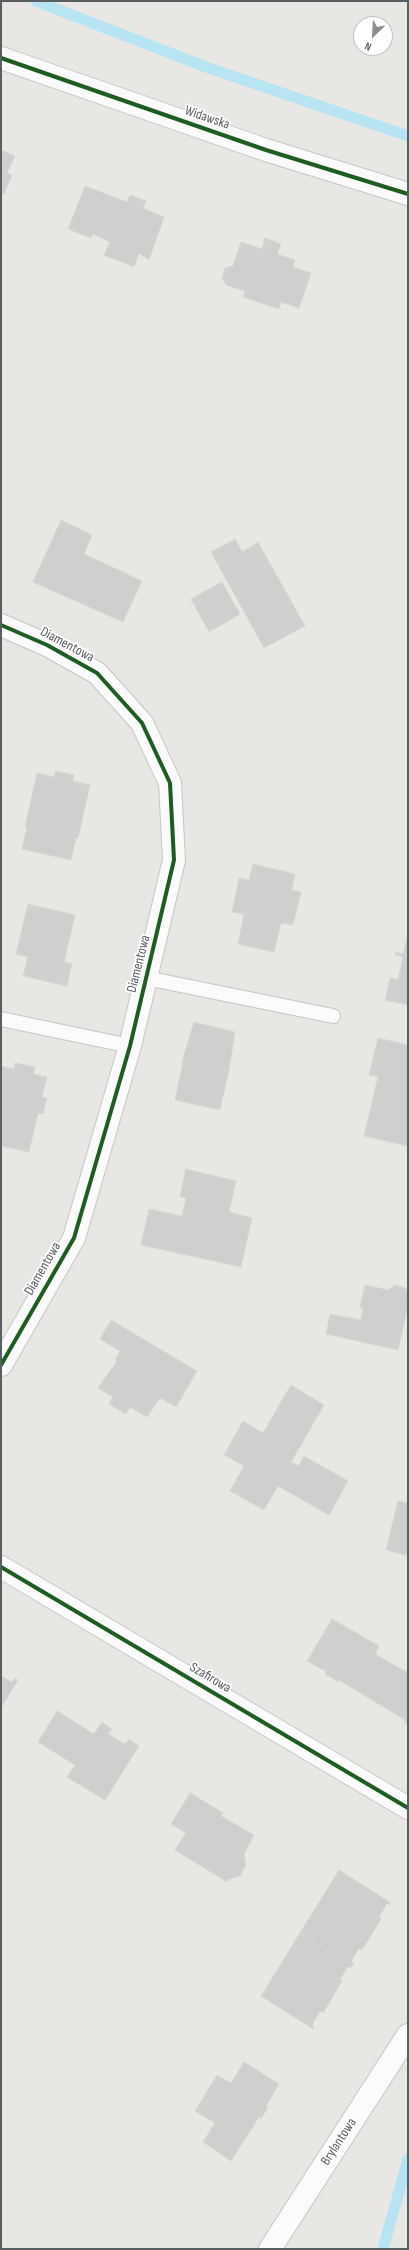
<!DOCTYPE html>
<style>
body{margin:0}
#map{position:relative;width:409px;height:2250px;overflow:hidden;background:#e9e7e4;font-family:"Sofia Sans Condensed",sans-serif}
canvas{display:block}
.frame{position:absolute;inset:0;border:2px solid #595e61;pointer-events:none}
.north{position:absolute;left:353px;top:16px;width:40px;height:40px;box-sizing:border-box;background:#fff;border:1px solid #bdbfc0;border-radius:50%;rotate:205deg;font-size:11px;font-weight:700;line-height:16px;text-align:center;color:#595e61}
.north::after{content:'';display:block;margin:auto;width:14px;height:18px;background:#8b8e8f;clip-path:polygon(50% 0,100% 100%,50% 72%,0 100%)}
</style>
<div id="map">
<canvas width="409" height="2250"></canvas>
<div class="frame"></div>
<div class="north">N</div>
</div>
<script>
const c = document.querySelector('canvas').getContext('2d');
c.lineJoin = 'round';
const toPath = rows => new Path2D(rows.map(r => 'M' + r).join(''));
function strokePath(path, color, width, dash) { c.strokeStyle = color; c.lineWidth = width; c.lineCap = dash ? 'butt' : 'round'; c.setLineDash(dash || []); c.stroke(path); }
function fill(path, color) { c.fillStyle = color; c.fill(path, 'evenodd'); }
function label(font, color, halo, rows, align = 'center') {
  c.font = font + ' "Sofia Sans Condensed",sans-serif'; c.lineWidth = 3.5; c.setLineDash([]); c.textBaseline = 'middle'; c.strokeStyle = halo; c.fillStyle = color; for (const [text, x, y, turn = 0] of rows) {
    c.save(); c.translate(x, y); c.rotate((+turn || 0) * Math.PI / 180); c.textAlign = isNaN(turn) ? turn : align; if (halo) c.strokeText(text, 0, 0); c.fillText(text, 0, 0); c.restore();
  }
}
strokePath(toPath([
 [36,1,206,67,408,136],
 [383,2249,408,2159]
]), '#b7e4f3', 11);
const building = toPath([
 [1,150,15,156,7,173,12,175,4,194,1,193,1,150],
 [85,186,127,202,130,195,146,201,143,208,164,217,149,260,139,253,134,267,104,255,110,242,93,234,91,238,68,229,85,186],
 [265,238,281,244,277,254,295,260,293,267,311,273,299,308,281,302,279,309,243,297,245,291,226,285,222,278,225,268,233,266,241,242,262,249,265,238],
 [61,520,92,535,84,554,142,581,123,622,33,582,61,520],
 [235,539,242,552,258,542,305,626,264,648,211,552,235,539],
 [222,582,240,614,209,632,191,599,222,582],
 [56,771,74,775,73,781,90,785,78,838,76,838,71,860,22,849,27,827,25,827,37,773,54,777,56,771],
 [253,864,295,874,292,890,301,892,293,925,281,923,274,952,238,944,244,914,232,912,239,878,249,880,253,864],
 [28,904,75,915,64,962,72,964,67,986,23,976,28,957,16,954,28,904],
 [408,934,408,1005,385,1000,390,978,398,980,403,957,395,955,396,952,403,954,408,934],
 [194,1022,235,1032,229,1070,220,1110,175,1100,183,1062,182,1062,194,1022],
 [378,1038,408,1045,408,1146,364,1136,378,1077,369,1075,378,1038],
 [15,1063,35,1067,33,1074,47,1077,42,1097,47,1098,43,1114,38,1113,29,1152,1,1146,1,1066,14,1069,15,1063],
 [186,1169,236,1181,229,1212,252,1218,241,1267,141,1245,149,1209,182,1216,186,1198,180,1197,186,1169],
 [365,1285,388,1290,395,1285,405,1288,408,1292,408,1305,398,1350,326,1334,330,1314,361,1320,363,1308,360,1307,365,1285],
 [111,1320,197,1371,176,1407,160,1398,147,1417,130,1407,126,1414,109,1404,113,1397,98,1388,117,1361,115,1360,120,1351,100,1339,111,1320],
 [291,1385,324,1405,291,1462,299,1466,304,1456,348,1481,329,1515,278,1486,264,1510,230,1491,244,1466,224,1455,243,1421,263,1433,291,1385],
 [398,1501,408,1503,408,1556,386,1550,398,1501],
 [332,1619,379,1646,375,1654,408,1673,408,1724,404,1722,405,1720,339,1680,338,1682,325,1674,327,1672,307,1661,332,1619],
 [1,1676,12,1682,15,1678,18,1680,1,1708,1,1676],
 [57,1711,94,1734,102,1722,112,1729,108,1734,125,1744,129,1739,139,1746,105,1800,67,1777,75,1765,38,1742,57,1711],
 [190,1793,223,1813,221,1816,254,1835,244,1854,246,1865,240,1876,229,1879,227,1882,175,1850,186,1833,171,1824,190,1793],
 [339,1870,391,1903,390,1905,387,1903,379,1917,381,1919,362,1950,359,1948,351,1962,354,1963,352,1966,300,1933,339,1870],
 [300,1933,352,1966,350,1968,348,1966,340,1980,342,1981,323,2013,320,2011,312,2025,314,2026,313,2029,261,1996,300,1933],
 [244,2062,279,2084,266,2106,268,2107,261,2119,259,2117,231,2161,203,2142,215,2123,195,2111,217,2075,231,2083,244,2062]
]);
fill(building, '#d1cfcd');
strokePath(building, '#d8d6d3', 1);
const lane = toPath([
 [146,978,333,1016],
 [1,1019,130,1046]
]);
const street = toPath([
 [1,58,266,150,408,194],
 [1,625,47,645,97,673,142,723,170,783,174,860,130,1046,74,1238,1,1365],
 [1,1567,408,1808],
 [270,2249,408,2035]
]);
strokePath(lane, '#c4c5c5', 16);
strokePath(street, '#c4c5c5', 24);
strokePath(lane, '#fcfbfb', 14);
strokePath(street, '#fcfbfb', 22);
strokePath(toPath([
 [1,58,266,150,408,194],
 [1,625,47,645,97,673,142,723,170,783,174,860,130,1046,74,1238,1,1365],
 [1,1567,408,1808]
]), '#1b5e20', 4);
label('14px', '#595e61', '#fff', [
 ["Widawska",207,118,19],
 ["Diamentowa",67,645,28],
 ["Diamentowa",139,964,-76],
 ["Diamentowa",43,1269,-60],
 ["Szafirowa",210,1678,31],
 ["Brylantowa",339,2142,-57]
]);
</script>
